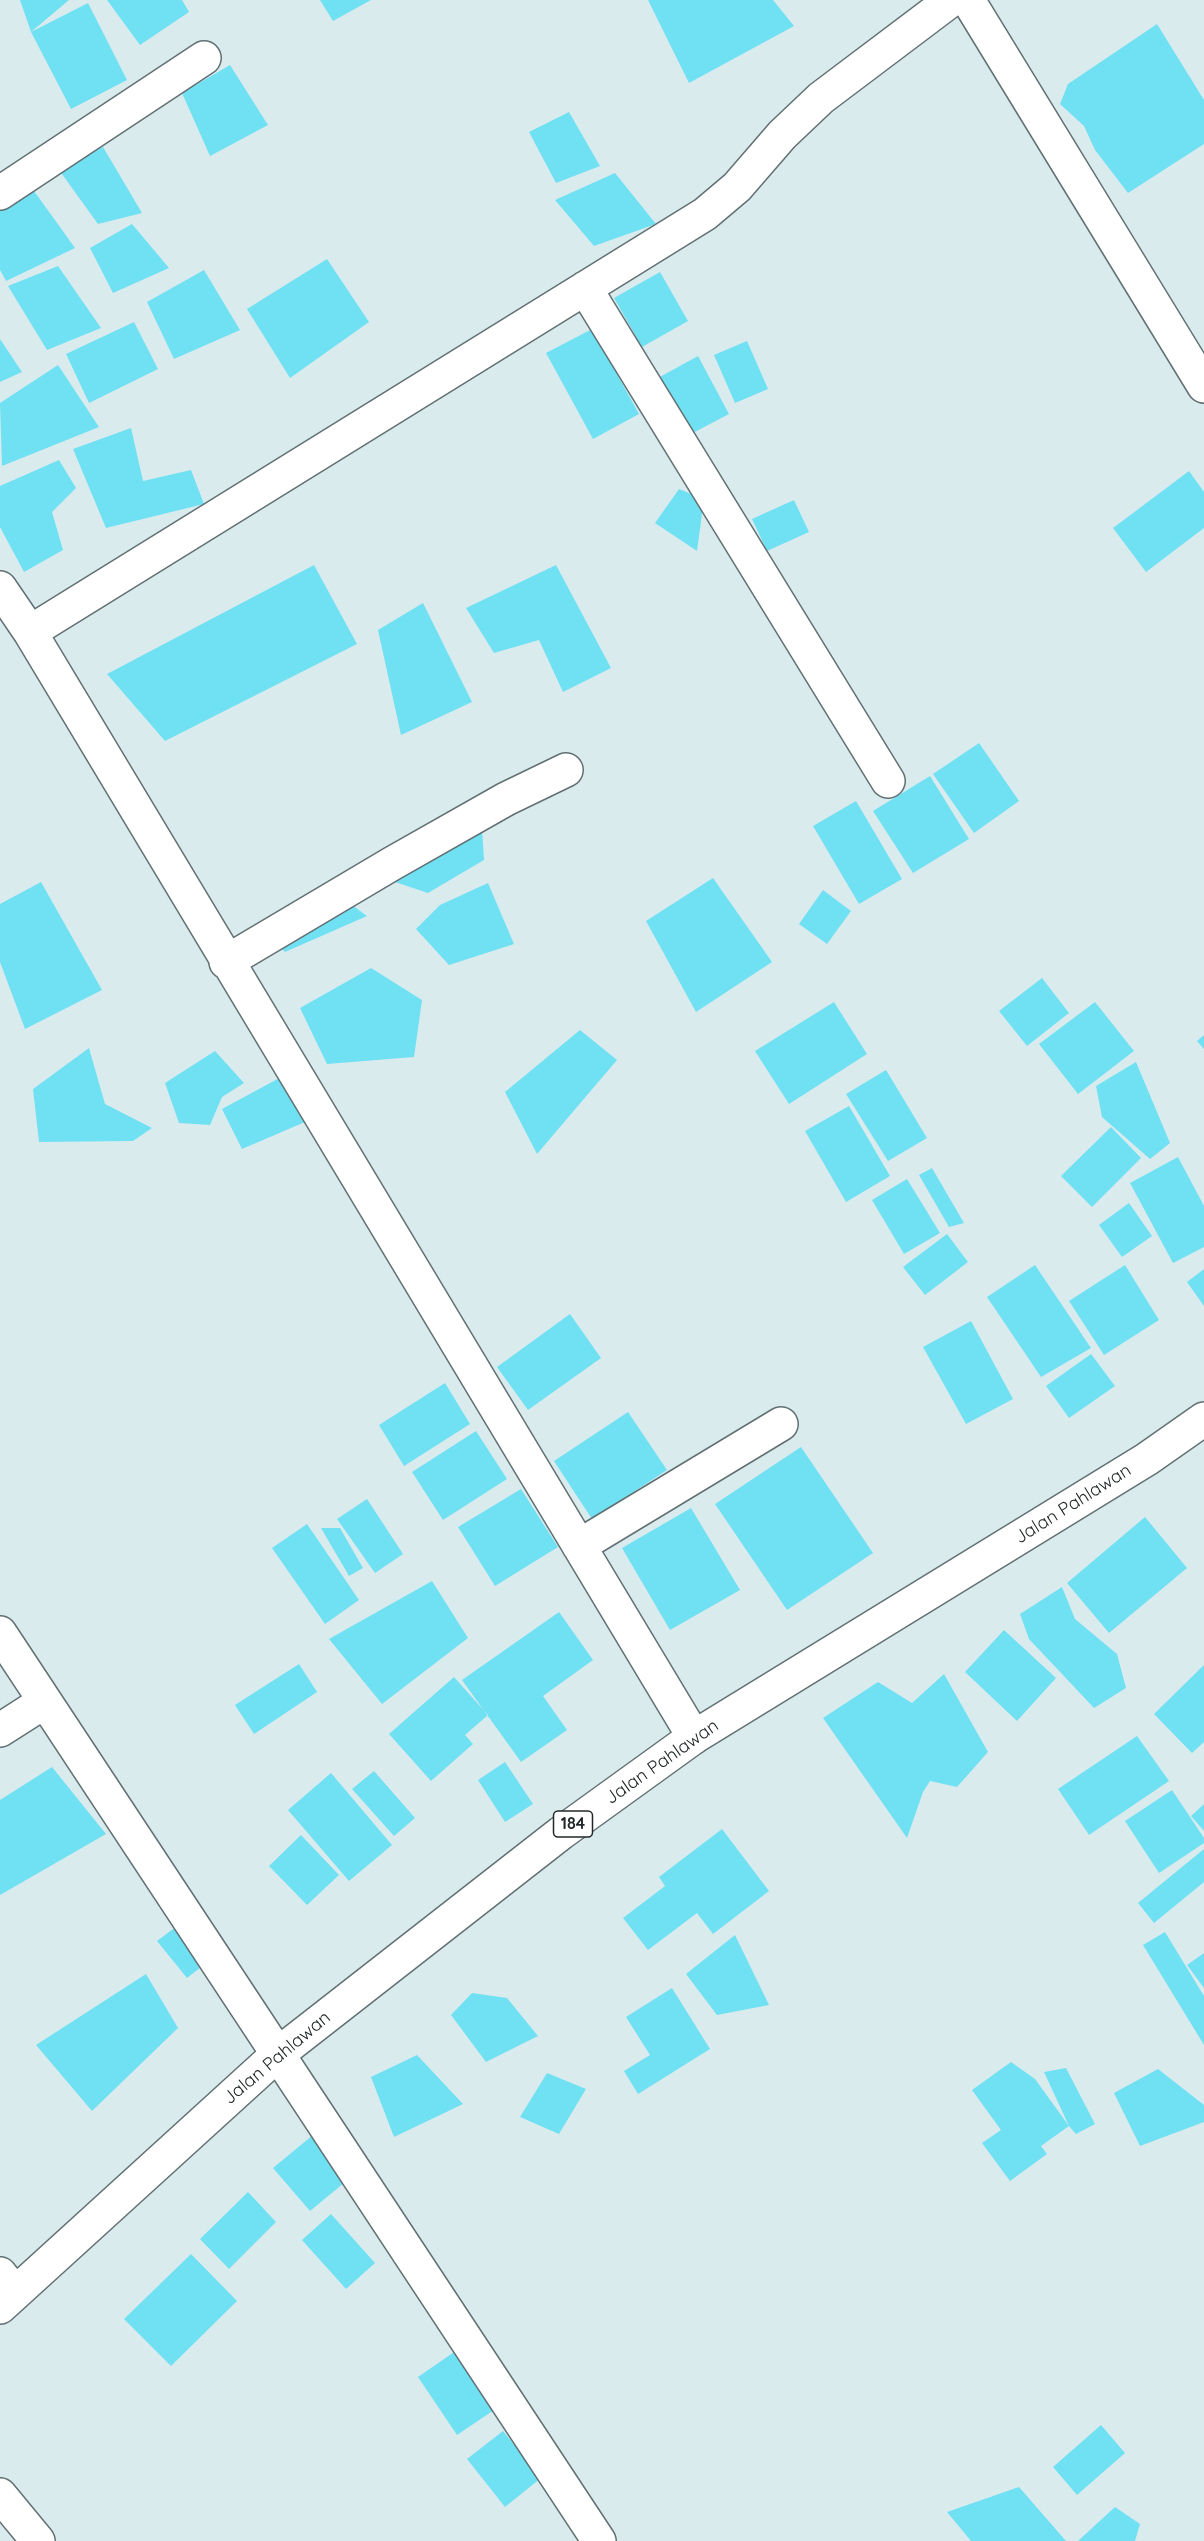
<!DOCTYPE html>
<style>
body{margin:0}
canvas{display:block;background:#daebee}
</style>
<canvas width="1204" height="2541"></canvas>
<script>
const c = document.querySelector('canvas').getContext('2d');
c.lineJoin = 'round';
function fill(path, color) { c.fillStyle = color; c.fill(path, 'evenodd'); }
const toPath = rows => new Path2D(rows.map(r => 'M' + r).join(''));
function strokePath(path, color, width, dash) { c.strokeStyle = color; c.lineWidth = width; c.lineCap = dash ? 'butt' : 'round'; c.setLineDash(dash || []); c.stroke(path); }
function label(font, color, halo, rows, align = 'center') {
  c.font = font + ' Quicksand,sans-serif'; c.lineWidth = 6; c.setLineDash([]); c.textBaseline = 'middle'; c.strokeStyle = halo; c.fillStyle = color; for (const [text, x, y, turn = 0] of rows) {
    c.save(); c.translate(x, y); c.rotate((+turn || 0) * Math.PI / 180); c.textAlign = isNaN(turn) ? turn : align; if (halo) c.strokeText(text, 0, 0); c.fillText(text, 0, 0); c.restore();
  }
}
fill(toPath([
 [20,0,69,0,31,32,88,3,127,80,71,109,31,32],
 [107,0,182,0,189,12,140,45],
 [320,0,371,0,333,21],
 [648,0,773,0,794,26,689,83],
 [1157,24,1204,100,1204,144,1128,193,1095,150,1084,126,1060,104,1068,84],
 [230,65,268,125,210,156,182,93],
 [569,112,600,166,556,183,529,132],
 [103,147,142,213,98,224,59,170],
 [615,173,656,224,594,246,555,200],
 [29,184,75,248,6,281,0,270,0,202],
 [132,224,169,268,113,293,90,248],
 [327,259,369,322,290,378,247,309],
 [58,266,101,328,47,350,8,286],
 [204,270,240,330,174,359,147,302],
 [660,272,688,321,642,347,614,298],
 [134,322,158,369,89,403,66,354],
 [592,329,639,414,593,439,546,353],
 [0,339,22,372,0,382],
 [747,341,768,389,735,403,714,355],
 [698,356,729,414,689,435,658,378],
 [58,365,99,427,2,466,0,403],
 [131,428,143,481,191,470,204,504,106,528,73,449],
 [59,460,76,488,52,512,63,550,24,572,0,527,0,486],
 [1189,471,1204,492,1204,528,1146,572,1113,528],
 [679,489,704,499,697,551,655,523],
 [794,500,809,532,767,551,752,519],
 [314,565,357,644,165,741,107,674],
 [556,565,611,668,563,692,539,640,494,653,466,608],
 [423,603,472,702,401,735,378,630],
 [979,743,1019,801,974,833,933,774],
 [930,776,969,839,913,873,873,811],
 [856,801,902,879,859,904,813,826],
 [482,829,484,860,428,893,386,879],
 [713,878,772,962,696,1012,646,921],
 [41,882,102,990,25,1029,0,962,0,904],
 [488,883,514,944,449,965,416,929,440,905],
 [823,890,851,911,827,944,799,924],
 [352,905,367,916,285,952,275,942],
 [371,968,422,1000,414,1057,327,1064,300,1008],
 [1042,978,1069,1013,1027,1046,999,1011],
 [834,1002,867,1054,789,1104,755,1051],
 [1095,1002,1134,1051,1078,1094,1039,1044],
 [580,1030,617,1060,537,1154,505,1092],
 [1204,1035,1204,1049,1197,1041],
 [89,1048,105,1104,152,1128,133,1141,39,1142,33,1089],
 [215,1051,244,1083,222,1097,210,1125,179,1123,165,1083],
 [1136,1062,1170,1143,1150,1159,1102,1117,1096,1086],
 [886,1070,927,1138,888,1161,846,1094],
 [283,1076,305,1122,242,1149,222,1109],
 [849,1106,890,1176,846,1202,805,1131],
 [1111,1127,1141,1158,1092,1207,1061,1176],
 [1178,1157,1204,1206,1204,1247,1173,1263,1130,1183],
 [932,1168,964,1223,949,1227,919,1175],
 [907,1179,940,1233,904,1254,872,1200],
 [1129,1203,1152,1236,1122,1257,1099,1225],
 [947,1234,968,1262,925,1295,903,1267],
 [1035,1265,1091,1348,1041,1377,987,1297],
 [1125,1265,1159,1320,1104,1355,1069,1301],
 [1204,1269,1204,1306,1187,1282],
 [570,1314,601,1358,528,1410,497,1367],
 [971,1321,1013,1399,966,1424,923,1347],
 [1091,1354,1115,1386,1069,1418,1046,1386],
 [445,1383,470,1424,404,1466,379,1425],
 [628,1412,667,1470,592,1519,554,1461],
 [476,1431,507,1479,443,1520,412,1472],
 [801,1447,873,1553,787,1610,715,1504],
 [521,1489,558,1547,495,1586,458,1527],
 [367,1499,403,1554,375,1573,337,1519],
 [691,1508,740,1590,670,1630,622,1548],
 [1145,1517,1187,1568,1109,1633,1067,1583],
 [307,1524,359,1600,325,1624,272,1548],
 [321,1528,340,1528,363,1568,349,1576],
 [432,1581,468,1638,382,1704,329,1639],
 [1062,1587,1075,1619,1117,1654,1126,1688,1094,1708,1029,1639,1020,1614],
 [559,1612,593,1660,543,1696,567,1730,521,1762,462,1680],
 [1004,1630,1056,1678,1017,1721,965,1672],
 [299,1664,317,1692,254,1734,235,1705],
 [1204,1665,1204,1742,1192,1753,1154,1714],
 [944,1674,988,1752,957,1787,930,1781,923,1792,907,1838,823,1718,878,1682,912,1703],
 [454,1677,488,1715,465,1735,473,1744,431,1781,389,1734],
 [1137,1736,1169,1781,1089,1835,1058,1789],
 [505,1762,533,1804,505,1822,478,1780],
 [52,1767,106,1834,0,1895,0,1800],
 [374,1771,415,1818,394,1836,352,1789],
 [331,1773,392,1845,349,1881,288,1810],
 [1172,1790,1204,1838,1204,1843,1159,1873,1125,1821],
 [1204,1804,1204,1831,1191,1816],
 [722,1829,769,1891,713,1934,697,1913,648,1950,623,1918,665,1886,659,1877],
 [301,1835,339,1875,307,1905,269,1866],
 [1204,1849,1204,1882,1154,1923,1138,1903],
 [177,1926,206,1963,187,1978,157,1941],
 [1165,1932,1204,1996,1204,2045,1143,1945],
 [735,1935,769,2005,717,2015,686,1974],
 [1204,1953,1204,1988,1187,1965],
 [146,1974,178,2028,92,2111,36,2045],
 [672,1988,710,2049,638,2094,624,2071,650,2055,626,2017],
 [472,1993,507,1998,538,2036,486,2062,451,2015],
 [417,2055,463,2104,394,2137,371,2077],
 [1011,2062,1035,2079,1069,2126,1041,2146,1047,2154,1010,2181,982,2143,1001,2130,972,2090],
 [1066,2068,1095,2124,1076,2134,1069,2126,1044,2072],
 [1158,2069,1204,2105,1204,2122,1140,2146,1114,2093],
 [547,2073,586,2089,559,2134,520,2117],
 [313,2135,350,2178,310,2211,273,2168],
 [248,2192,276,2222,229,2269,200,2239],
 [331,2214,375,2263,346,2289,302,2240],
 [191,2254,237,2301,171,2366,124,2319],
 [457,2350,497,2408,457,2435,418,2377],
 [1101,2425,1125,2453,1077,2495,1053,2467],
 [503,2431,541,2478,505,2507,467,2459],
 [1019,2487,1066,2541,971,2541,947,2512],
 [1115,2507,1140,2524,1135,2541,1078,2541]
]), '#70e0f3');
const minor = toPath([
 [968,0,1204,386],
 [0,193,204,58],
 [585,288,888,781],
 [0,588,30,632,694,1737],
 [30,632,705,214,737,187,782,135,821,98,951,0],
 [226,962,393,863,506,799,566,770],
 [579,1546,781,1424],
 [0,1633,599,2541],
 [0,1730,44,1702],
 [0,2274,15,2293],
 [0,2495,38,2541]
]);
const primary = toPath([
 [0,2307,278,2054,561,1833,694,1737,1147,1459,1204,1419]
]);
strokePath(minor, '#617072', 36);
strokePath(primary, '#617072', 36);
strokePath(minor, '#fff', 33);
strokePath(primary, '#fff', 33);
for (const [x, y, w] of [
 [573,1824,39]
]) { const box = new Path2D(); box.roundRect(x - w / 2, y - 13, w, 26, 4.5); c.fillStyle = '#fff'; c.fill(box); strokePath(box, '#222829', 1.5); }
label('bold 16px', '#222829', null, [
 ["184",573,1824]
]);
label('18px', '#222829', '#fff', [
 ["Jalan Pahlawan",1073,1504,-32],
 ["Jalan Pahlawan",662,1762,-35],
 ["Jalan Pahlawan",277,2058,-40]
]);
</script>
